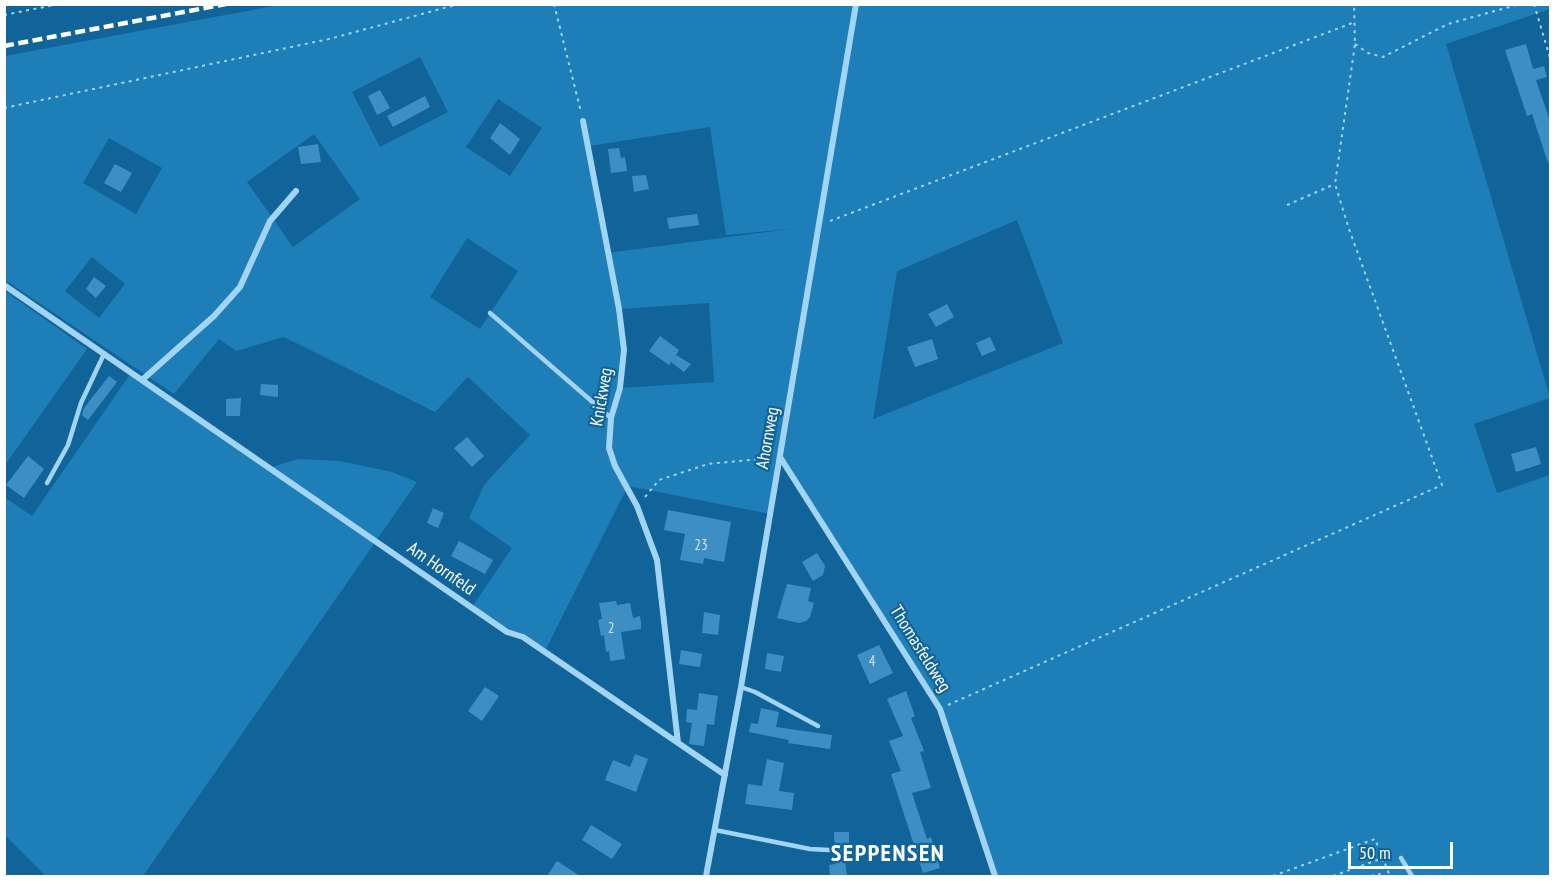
<!DOCTYPE html>
<style>
body{margin:0}
#map{position:relative;width:1555px;height:881px;overflow:hidden;background:#10649a;font-family:"PT Sans Narrow",sans-serif}
canvas{display:block}
.frame{position:absolute;inset:0;border:6px solid #fff;pointer-events:none}
.scale{position:absolute;left:1348px;top:842px;width:105px;height:27px;box-sizing:border-box;border:3px solid #fff;border-top:0;padding-left:8px;font-size:18px;line-height:21px;white-space:nowrap;color:#fff;-webkit-text-stroke:4px #10649a;paint-order:stroke}
</style>
<div id="map">
<canvas width="1555" height="881"></canvas>
<div class="frame"></div>
<div class="scale">50 m</div>
</div>
<script>
const c = document.querySelector('canvas').getContext('2d');
c.lineJoin = 'round';
function fill(path, color) { c.fillStyle = color; c.fill(path, 'evenodd'); }
const toPath = rows => new Path2D(rows.map(r => 'M' + r).join(''));
function strokePath(path, color, width, dash) { c.strokeStyle = color; c.lineWidth = width; c.lineCap = dash ? 'butt' : 'round'; c.setLineDash(dash || []); c.stroke(path); }
function label(font, color, halo, rows, align = 'center') {
  c.font = font + ' "PT Sans Narrow",sans-serif'; c.lineWidth = 4.5; c.setLineDash([]); c.textBaseline = 'middle'; c.strokeStyle = halo; c.fillStyle = color; for (const [text, x, y, turn = 0] of rows) {
    c.save(); c.translate(x, y); c.rotate((+turn || 0) * Math.PI / 180); c.textAlign = isNaN(turn) ? turn : align; if (halo) c.strokeText(text, 0, 0); c.fillText(text, 0, 0); c.restore();
  }
}
fill(toPath([
 [279,5,1550,5,1550,9,1446,44,1550,398,1474,424,1497,493,1550,475,1550,876,995,876,940,709,780,458,770,514,628,486,545,651,508,632,472,607,512,548,469,518,484,485,530,435,468,377,435,412,284,337,236,351,219,339,174,394,5,280,5,56],
 [420,57,448,112,380,147,352,92],
 [498,99,542,128,510,176,466,147],
 [710,127,726,235,790,229,607,253,589,146],
 [314,134,360,199,293,247,247,182],
 [109,138,162,168,136,214,83,183],
 [1017,220,1063,343,873,419,897,271],
 [467,238,518,271,480,329,430,297],
 [92,257,125,284,99,318,65,291],
 [709,303,714,382,620,388,624,350,619,309],
 [5,291,87,349,5,465],
 [131,373,269,468,297,459,340,461,392,472,417,482,143,876,46,876,5,835,4,497,32,516]
]), '#1e7eb7');
fill(toPath([
 [1526,44,1533,69,1544,66,1547,77,1536,80,1551,124,1551,163,1548,163,1532,114,1527,116,1505,50],
 [380,90,390,108,377,115,368,96],
 [425,96,430,107,393,127,387,116],
 [500,123,520,139,510,155,490,138],
 [318,144,321,162,301,164,298,147],
 [619,148,621,158,625,157,627,171,611,173,608,149],
 [115,164,132,173,121,192,104,183],
 [646,175,649,189,634,192,632,176],
 [697,214,699,225,669,229,667,218],
 [94,277,106,286,96,298,86,289],
 [947,304,954,317,936,327,928,314],
 [660,336,679,350,676,355,691,364,684,372,671,362,669,365,649,351],
 [990,337,996,350,982,356,976,343],
 [932,339,938,359,915,367,907,347],
 [109,376,117,382,88,420,82,415,84,408],
 [261,384,278,385,278,397,260,395],
 [241,398,240,416,226,416,226,399],
 [467,437,484,456,472,467,454,448],
 [1536,447,1541,464,1516,472,1511,454],
 [28,456,44,469,24,498,6,485],
 [433,508,444,513,438,528,427,523],
 [668,510,731,522,724,562,704,558,703,564,680,560,685,534,664,530],
 [459,541,493,560,485,574,451,556],
 [817,553,825,566,823,575,813,581,802,562],
 [787,584,811,588,808,601,814,603,810,617,806,621,799,623,777,618],
 [616,601,617,605,630,603,633,618,640,616,641,623,641,629,621,632,625,659,610,661,609,651,606,652,604,635,601,636,598,620,602,619,599,603],
 [704,612,720,615,718,635,702,633],
 [879,645,893,673,870,684,857,655],
 [681,650,702,654,700,667,679,664],
 [767,653,784,656,781,672,765,669],
 [485,687,499,696,482,721,468,711],
 [906,691,915,716,911,718,924,751,920,752,931,788,912,793,927,839,931,837,940,868,923,873,891,774,901,771,889,741,903,736,887,699],
 [699,693,718,696,714,725,707,724,704,746,689,744,692,723,686,722,687,709,697,710],
 [761,708,779,712,776,727,832,735,830,749,788,743,789,740,749,732,751,723,758,724],
 [635,754,648,759,636,792,605,780,613,760,630,767],
 [767,759,784,763,779,791,794,793,792,810,745,804,748,784,762,786],
 [591,825,622,844,612,859,582,840],
 [834,832,849,832,849,851,844,852,847,876,830,876,829,865,835,864],
 [557,861,580,876,547,876]
]), '#3d8fc3');
strokePath(toPath([
 [554,4,581,112],
 [1534,4,1550,58],
 [4,15,59,4],
 [1355,44,1368,53,1383,57,1448,24,1520,4],
 [4,108,329,39,459,4],
 [1287,205,1335,184],
 [830,221,1355,22],
 [645,497,659,480,708,464,769,458],
 [948,705,1442,485,1349,229,1335,184,1355,44,1354,4],
 [1273,876,1375,839,1390,876],
 [1333,876,1383,858],
 [1371,876,1379,874],
 [1379,876,1383,859]
]), '#a2d5f5', 2, [3, 4.5]);
strokePath(toPath([
 [490,313,611,418],
 [47,483,68,445,81,403,104,354],
 [741,687,755,692,818,726],
 [715,830,810,849,829,850],
 [1401,858,1412,876]
]), '#a2d5f5', 4.5);
strokePath(toPath([
 [583,121,619,309,624,350,620,388,611,418,609,448,615,466,637,506,657,560,678,743],
 [4,285,507,632,523,637,725,775],
 [142,380,214,316,240,287,270,221,296,191],
 [780,457,940,709,995,876],
 [706,876,741,687,856,4]
]), '#a2d5f5', 6);
strokePath(toPath([
 [4,46,226,4]
]), '#fff', 4.5, [10, 4.5]);
label('15px', '#cee3f0', null, [
 ["23",701,546],
 ["2",611,629],
 ["4",872,662]
]);
label('18px', '#fff', '#10649a', [
 ["Knickweg",602,397,-80],
 ["Ahornweg",768,438,-80],
 ["Am Hornfeld",441,569,35],
 ["Thomasfeldweg",920,649,58]
]);
c.letterSpacing = '1.5px';
label('bold 24px', '#fff', '#10649a', [
 ["SEPPENSEN",888,854]
]);
c.letterSpacing = '0px';
</script>
